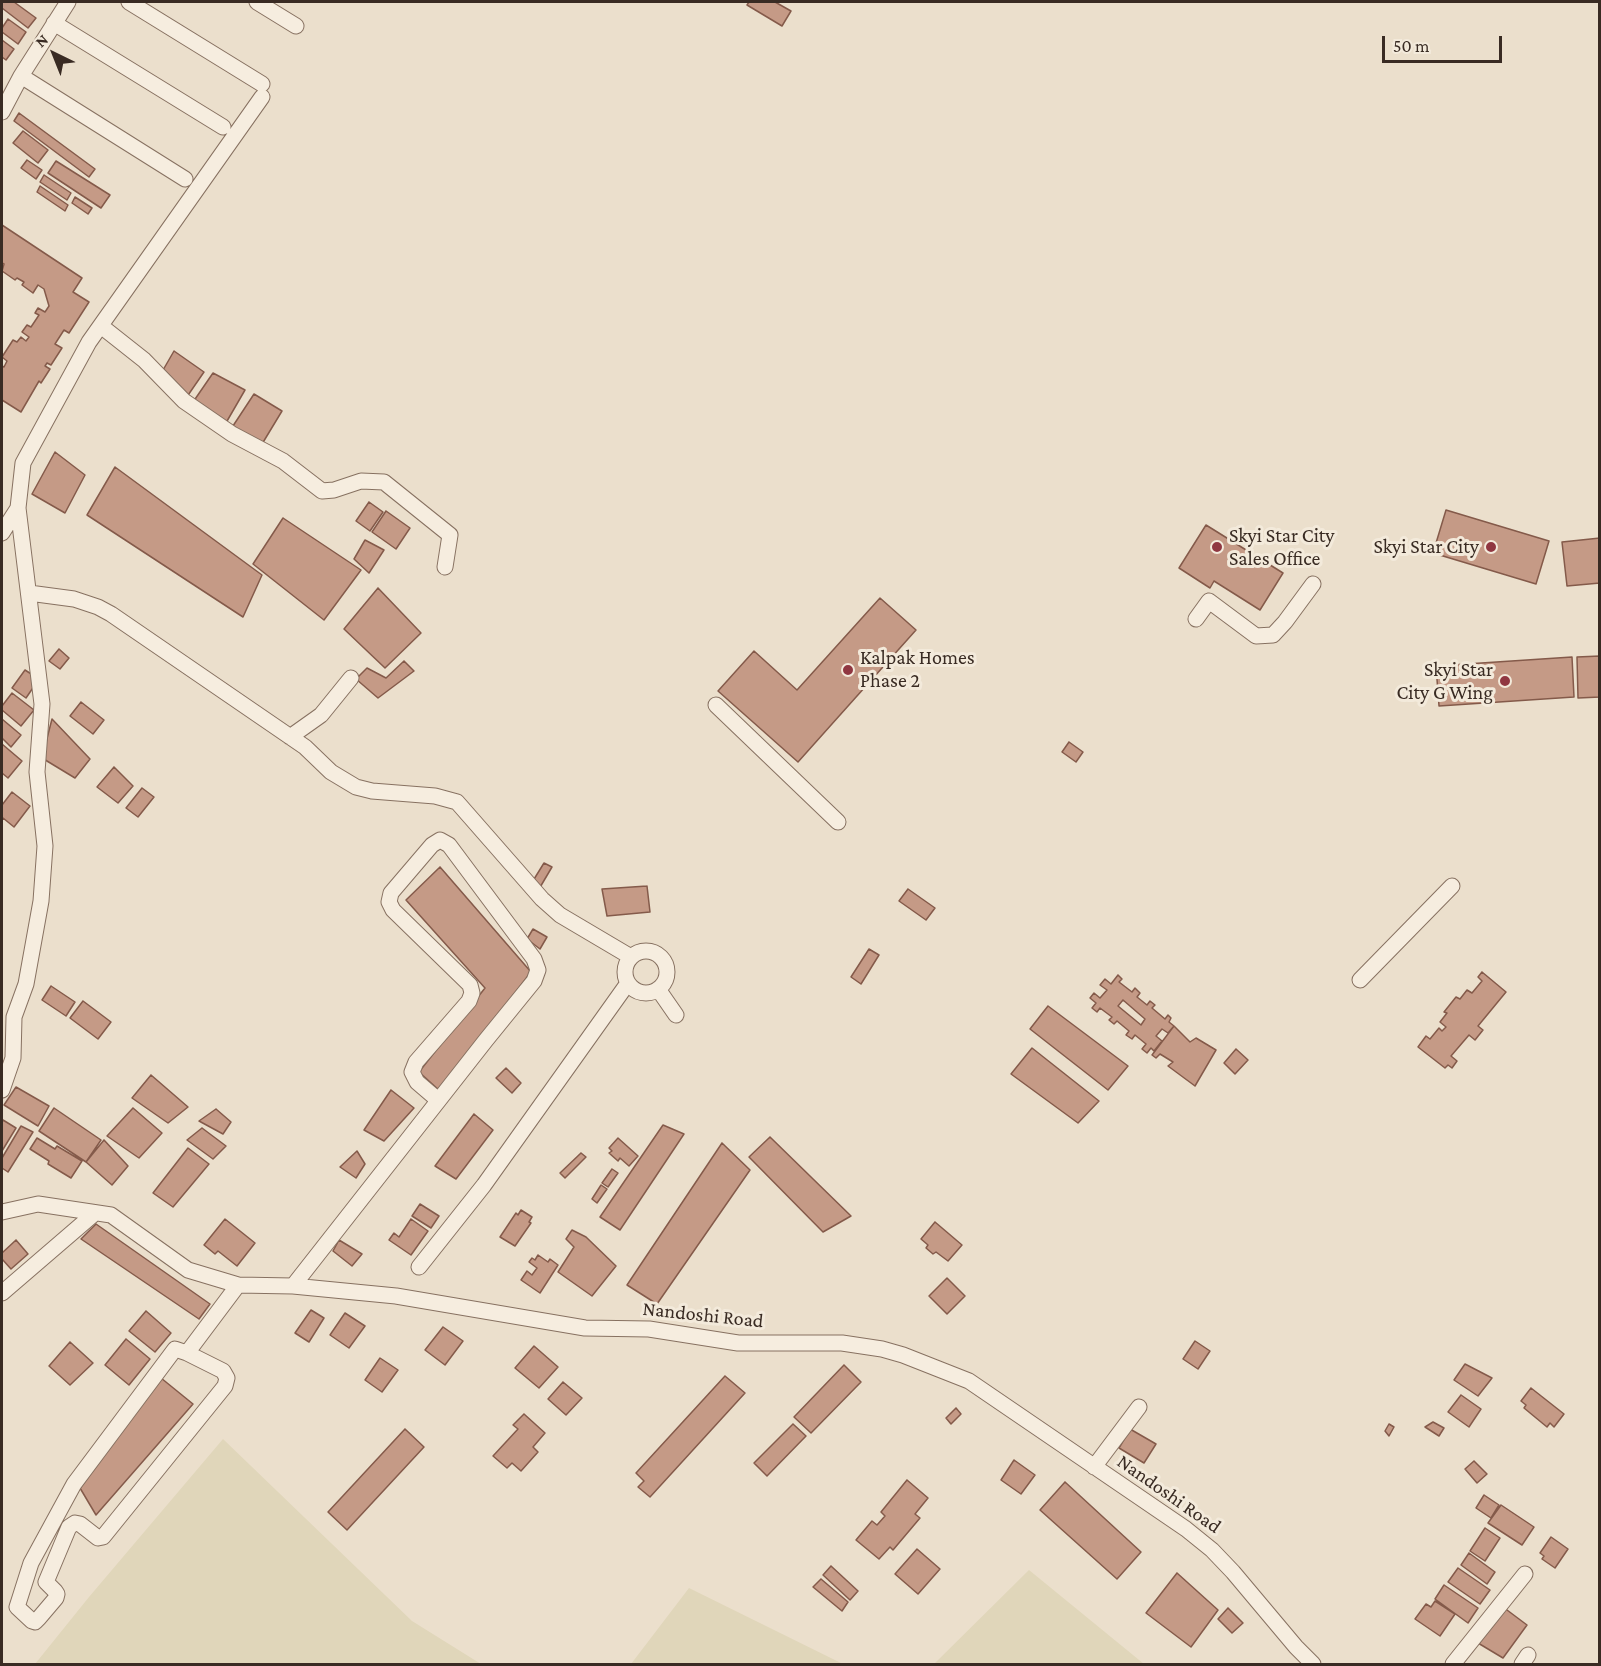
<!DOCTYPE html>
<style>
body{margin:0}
#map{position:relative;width:1601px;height:1666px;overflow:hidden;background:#ebdfcc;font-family:"Crimson Pro",serif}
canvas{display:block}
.frame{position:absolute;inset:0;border:3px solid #392b23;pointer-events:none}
.north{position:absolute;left:24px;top:24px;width:60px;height:60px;-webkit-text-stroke:4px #f3eadb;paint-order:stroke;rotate:317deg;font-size:16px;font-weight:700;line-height:24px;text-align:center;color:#392b23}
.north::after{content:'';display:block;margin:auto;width:21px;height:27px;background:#392b23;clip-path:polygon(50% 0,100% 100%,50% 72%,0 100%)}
.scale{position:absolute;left:1382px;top:36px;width:120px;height:27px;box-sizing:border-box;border:3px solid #392b23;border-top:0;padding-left:8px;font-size:18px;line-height:21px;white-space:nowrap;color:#392b23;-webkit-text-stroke:4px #f3eadb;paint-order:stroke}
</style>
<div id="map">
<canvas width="1601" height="1666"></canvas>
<div class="frame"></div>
<div class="north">N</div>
<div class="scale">50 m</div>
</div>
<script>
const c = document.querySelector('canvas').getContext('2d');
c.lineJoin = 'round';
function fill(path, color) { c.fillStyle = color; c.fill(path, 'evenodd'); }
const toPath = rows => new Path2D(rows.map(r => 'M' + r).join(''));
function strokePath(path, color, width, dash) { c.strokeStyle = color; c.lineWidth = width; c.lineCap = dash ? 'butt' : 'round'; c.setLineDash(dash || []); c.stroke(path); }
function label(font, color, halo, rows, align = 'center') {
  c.font = font + ' "Crimson Pro",serif'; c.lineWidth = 6; c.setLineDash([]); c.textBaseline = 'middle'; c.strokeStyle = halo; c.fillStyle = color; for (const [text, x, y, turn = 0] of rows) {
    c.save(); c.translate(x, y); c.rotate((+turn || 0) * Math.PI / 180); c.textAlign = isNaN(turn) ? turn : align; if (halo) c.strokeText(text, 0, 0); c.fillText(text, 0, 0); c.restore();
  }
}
fill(toPath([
 [223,1439,412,1621,481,1664,35,1664,89,1597],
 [1029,1570,1144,1664,934,1664],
 [689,1588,843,1664,631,1664]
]), '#e0d6ba');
const building = toPath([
 [2,2,14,2,36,18,28,28,2,8,2,2],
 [749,2,775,2,791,11,782,26,747,5,749,2],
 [8,19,26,32,18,44,2,32,2,28,8,19],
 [2,40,14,49,6,60,2,57,2,40],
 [19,113,95,169,89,177,14,121,19,113],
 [23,131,48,150,38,163,13,143,23,131],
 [27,160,42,170,36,179,21,168,27,160],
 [56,161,110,195,101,208,48,173,56,161],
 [44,175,71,193,67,200,40,182,44,175],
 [40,186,68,205,65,211,37,192,40,186],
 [75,197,92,208,88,214,72,203,75,197],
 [2,225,82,278,73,292,89,302,69,333,64,330,55,344,62,348,51,365,47,363,45,366,50,369,41,383,39,381,21,412,2,400,2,366,4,367,7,361,2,357,13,340,17,342,21,337,26,341,29,337,22,332,27,325,31,327,39,315,35,313,38,308,45,312,49,306,44,289,38,285,33,293,22,285,24,282,17,278,15,280,2,271,4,264,2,263,2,225],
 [174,351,204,372,184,401,159,377,174,351],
 [213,373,245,390,223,428,191,405,213,373],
 [254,394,282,411,259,449,229,432,254,394],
 [55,452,85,475,65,513,32,494,55,452],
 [115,467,262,575,243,617,87,515,115,467],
 [369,502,383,512,370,531,356,521,369,502],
 [1446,510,1549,541,1536,584,1433,553,1446,510],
 [386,511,410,528,396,549,372,532,386,511],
 [283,518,361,570,324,620,253,564,283,518],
 [1206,525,1283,573,1260,610,1214,581,1210,588,1179,568,1206,525],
 [1600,538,1600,583,1567,586,1562,542,1600,538],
 [365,540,384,550,369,573,354,559,365,540],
 [378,588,421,633,385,668,344,629,378,588],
 [880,598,916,630,798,762,718,691,754,651,797,690,880,598],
 [59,649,69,658,60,669,49,661,59,649],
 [1600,656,1600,697,1578,698,1577,657,1600,656],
 [1572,657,1574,697,1439,706,1436,666,1572,657],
 [404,661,414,671,378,698,356,679,367,668,386,678,404,661],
 [25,670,39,679,26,698,12,688,25,670],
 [12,693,34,710,21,726,2,710,2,706,12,693],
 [81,702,104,720,93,734,70,716,81,702],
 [2,719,21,735,11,747,2,738,2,719],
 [52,719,90,759,75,778,42,758,52,719],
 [1069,742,1083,752,1076,762,1062,752,1069,742],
 [2,744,22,761,8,778,2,773,2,744],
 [114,767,133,786,118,803,97,787,114,767],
 [142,788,154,797,138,817,126,808,142,788],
 [12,792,30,806,14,827,3,818,2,821,2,805,12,792],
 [544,863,552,867,539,889,531,884,544,863],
 [440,867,531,972,440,1091,419,1072,485,988,406,900,440,867],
 [647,886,650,912,607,916,602,889,647,886],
 [908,889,935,908,926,920,899,901,908,889],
 [533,929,547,937,540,949,527,939,533,929],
 [869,949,879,955,861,984,851,977,869,949],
 [1482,972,1506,992,1478,1026,1483,1030,1475,1040,1469,1035,1451,1056,1457,1061,1452,1068,1448,1065,1445,1068,1418,1047,1426,1036,1430,1039,1439,1028,1442,1031,1446,1027,1440,1022,1447,1013,1444,1012,1456,997,1460,999,1467,990,1472,993,1482,981,1478,977,1482,972],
 [1118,975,1122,979,1119,982,1132,992,1135,988,1140,993,1137,997,1147,1005,1150,1001,1155,1005,1152,1008,1165,1019,1168,1015,1171,1018,1169,1022,1174,1026,1168,1033,1162,1029,1156,1036,1162,1041,1154,1051,1151,1048,1147,1053,1142,1049,1146,1044,1135,1035,1132,1039,1126,1035,1129,1031,1117,1021,1114,1024,1109,1020,1112,1017,1100,1008,1097,1012,1092,1008,1096,1003,1090,998,1094,993,1100,998,1107,990,1100,985,1105,979,1111,984,1118,975],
 [1123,1000,1145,1019,1141,1025,1118,1006,1123,1000],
 [51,986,75,1002,66,1016,42,1000,51,986],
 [83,1001,111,1022,98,1039,70,1018,83,1001],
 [1048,1006,1128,1066,1108,1090,1030,1029,1048,1006],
 [1174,1026,1190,1042,1196,1038,1216,1050,1195,1086,1168,1066,1173,1062,1160,1054,1156,1058,1152,1055,1174,1026],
 [1032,1048,1099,1101,1078,1123,1011,1074,1032,1048],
 [1236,1049,1248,1060,1235,1074,1224,1063,1236,1049],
 [506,1068,521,1083,512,1093,496,1078,506,1068],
 [151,1075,188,1107,168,1123,132,1098,151,1075],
 [16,1087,49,1106,38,1126,4,1105,16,1087],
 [391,1090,414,1108,384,1141,364,1130,391,1090],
 [54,1108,101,1140,86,1162,39,1131,54,1108],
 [133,1108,162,1133,139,1158,107,1136,133,1108],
 [216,1109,231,1122,223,1134,199,1121,216,1109],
 [474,1114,493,1130,456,1179,435,1166,474,1114],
 [3,1120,16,1128,2,1151,2,1123,3,1120],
 [663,1125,684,1134,620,1230,600,1217,663,1125],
 [21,1126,33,1132,8,1172,2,1168,2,1158,21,1126],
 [202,1128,226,1146,213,1159,187,1140,202,1128],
 [770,1137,851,1216,823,1232,749,1157,770,1137],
 [37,1138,55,1149,57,1146,82,1161,71,1178,48,1164,49,1161,30,1149,37,1138],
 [618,1138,638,1156,629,1166,620,1158,618,1161,609,1153,612,1151,609,1148,618,1138],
 [104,1140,128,1166,112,1185,86,1162,104,1140],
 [722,1143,750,1170,657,1304,627,1285,722,1143],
 [188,1148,209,1164,173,1207,153,1193,188,1148],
 [357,1151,365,1164,356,1178,340,1167,357,1151],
 [581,1153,586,1157,565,1178,560,1173,581,1153],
 [612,1169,618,1173,608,1187,602,1183,612,1169],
 [601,1185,607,1189,597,1203,592,1199,601,1185],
 [420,1204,439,1216,431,1228,412,1216,420,1204],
 [521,1210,532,1217,529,1222,531,1223,515,1246,500,1237,516,1213,518,1215,521,1210],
 [225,1219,255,1243,237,1266,218,1251,215,1254,204,1245,225,1219],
 [411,1219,428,1231,411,1255,389,1240,394,1233,399,1237,411,1219],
 [935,1222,962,1245,948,1261,936,1252,933,1254,926,1248,928,1245,921,1239,935,1222],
 [96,1224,210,1304,199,1319,81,1239,96,1224],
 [572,1230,586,1237,616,1266,592,1296,558,1272,574,1247,566,1239,572,1230],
 [16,1240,28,1254,11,1269,2,1259,2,1253,16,1240],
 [339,1240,362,1254,352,1266,333,1251,339,1240],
 [538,1255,548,1262,550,1259,558,1265,540,1293,521,1280,527,1271,532,1275,537,1268,529,1262,532,1258,535,1260,538,1255],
 [947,1278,965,1296,947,1314,929,1296,947,1278],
 [311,1310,324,1318,309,1342,295,1333,311,1310],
 [146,1311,171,1333,155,1352,129,1331,146,1311],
 [345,1313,365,1326,349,1348,330,1335,345,1313],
 [443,1327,463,1341,445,1365,425,1350,443,1327],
 [126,1339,150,1359,129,1385,105,1365,126,1339],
 [1195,1341,1210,1351,1198,1369,1183,1359,1195,1341],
 [70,1342,93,1363,70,1385,49,1366,70,1342],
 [534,1346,558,1367,539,1388,515,1368,534,1346],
 [380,1358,398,1370,382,1392,365,1380,380,1358],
 [1465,1364,1492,1378,1478,1396,1454,1380,1465,1364],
 [844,1365,861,1382,811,1433,794,1417,844,1365],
 [725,1376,745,1393,650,1497,638,1487,644,1481,636,1473,725,1376],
 [161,1378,193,1404,96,1515,80,1488,161,1378],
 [563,1382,582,1398,566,1415,548,1399,563,1382],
 [1531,1388,1564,1414,1554,1427,1550,1423,1547,1427,1524,1408,1526,1405,1521,1401,1531,1388],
 [1461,1395,1481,1409,1469,1427,1448,1412,1461,1395],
 [956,1408,961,1414,951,1424,946,1418,956,1408],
 [524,1414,545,1433,533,1447,538,1452,521,1471,512,1463,507,1468,493,1456,518,1429,513,1425,524,1414],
 [1433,1422,1444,1428,1439,1436,1425,1427,1433,1422],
 [793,1424,806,1436,767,1476,754,1463,793,1424],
 [1389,1424,1394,1427,1389,1436,1385,1431,1389,1424],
 [405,1429,424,1447,347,1530,328,1512,405,1429],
 [1130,1429,1156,1444,1144,1463,1119,1448,1130,1429],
 [1014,1460,1035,1475,1021,1494,1001,1480,1014,1460],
 [1474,1461,1487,1474,1477,1483,1465,1469,1474,1461],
 [907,1480,928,1498,915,1514,920,1518,893,1550,890,1547,879,1559,856,1540,872,1521,877,1525,885,1516,881,1512,907,1480],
 [1065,1482,1141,1552,1117,1579,1040,1510,1065,1482],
 [1484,1495,1499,1505,1491,1518,1476,1508,1484,1495],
 [1501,1505,1534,1527,1522,1545,1488,1523,1501,1505],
 [1485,1528,1500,1538,1485,1561,1470,1551,1485,1528],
 [1551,1537,1568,1549,1555,1568,1542,1559,1544,1556,1540,1553,1551,1537],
 [917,1549,940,1569,918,1594,895,1574,917,1549],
 [1469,1553,1495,1572,1487,1584,1461,1565,1469,1553],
 [831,1566,858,1591,850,1600,823,1575,831,1566],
 [1458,1568,1490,1590,1480,1604,1448,1582,1458,1568],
 [1177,1573,1218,1610,1191,1647,1146,1613,1177,1573],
 [821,1579,848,1602,842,1611,813,1587,821,1579],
 [1444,1585,1478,1608,1468,1623,1435,1599,1444,1585],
 [1435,1601,1455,1614,1440,1636,1415,1619,1426,1604,1431,1607,1435,1601],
 [1503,1607,1527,1625,1503,1658,1478,1643,1503,1607],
 [1228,1608,1243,1623,1232,1633,1218,1619,1228,1608]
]);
fill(building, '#c59a86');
strokePath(building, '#845a4a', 1.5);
const street = toPath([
 [129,2,262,84],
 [257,2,296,26],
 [54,23,223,127],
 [21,76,185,179],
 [2,112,21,76,68,2],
 [101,326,144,360,184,401,232,434,283,461,322,491,334,490,361,481,384,482,450,535,445,567],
 [2,533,18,508],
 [29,593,74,599,98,607,111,614,305,747,331,772,356,787,372,791,435,796,457,802,542,899,560,915,631,957],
 [1196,619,1209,601,1256,636,1273,635,1285,622,1313,584],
 [716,705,838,822],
 [290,737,321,715,351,678],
 '625 972a21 21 0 1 1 42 0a21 21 0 1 1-42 0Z',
 [1360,980,1452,886],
 [658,989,676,1015],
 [2,1090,13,1058,14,1017,26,984,41,901,45,846,37,772,42,704,18,508,23,463,89,342,262,97],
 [2,1212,38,1204,111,1215,188,1270,238,1285,293,1286,396,1296,585,1328,649,1329,738,1343,842,1343,882,1349,903,1355,969,1381,1186,1529,1212,1550,1233,1572,1296,1647,1313,1664],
 [419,1267,484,1185,628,983],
 [293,1286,486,1040,534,981,538,970,534,959,449,845,440,840,432,845,391,893,389,902,393,910,470,985,472,993,469,1001,416,1062,412,1072,417,1082,438,1100],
 [2,1293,95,1213],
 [187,1353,223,1371,227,1378,225,1386,103,1537,98,1538,80,1524,75,1523,69,1527,46,1582,55,1591,57,1594,56,1598,39,1618,35,1622,32,1621,17,1607,31,1563,74,1484,175,1349,187,1353,238,1285],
 [1094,1467,1139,1407],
 [1453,1664,1525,1574],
 [1522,1664,1528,1655]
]);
strokePath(street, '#877161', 17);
strokePath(street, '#f6eddf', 15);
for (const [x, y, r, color] of [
 [1217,547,6,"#903741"],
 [1491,547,6,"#903741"],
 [848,670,6,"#903741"],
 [1505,681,6,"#903741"]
]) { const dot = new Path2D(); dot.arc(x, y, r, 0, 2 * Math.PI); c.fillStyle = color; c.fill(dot); strokePath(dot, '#f3eadb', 2); }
label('20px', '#392b23', '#f3eadb', [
 ["Skyi Star City",1229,536],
 ["Sales Office",1229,559],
 ["Skyi Star City",1479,547,"right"],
 ["Kalpak Homes",860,658],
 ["Phase 2",860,681],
 ["Skyi Star",1493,670,"right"],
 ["City G Wing",1493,693,"right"]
], 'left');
label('20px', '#392b23', '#f3eadb', [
 ["Nandoshi Road",703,1315,6],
 ["Nandoshi Road",1169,1494,35]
]);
</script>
